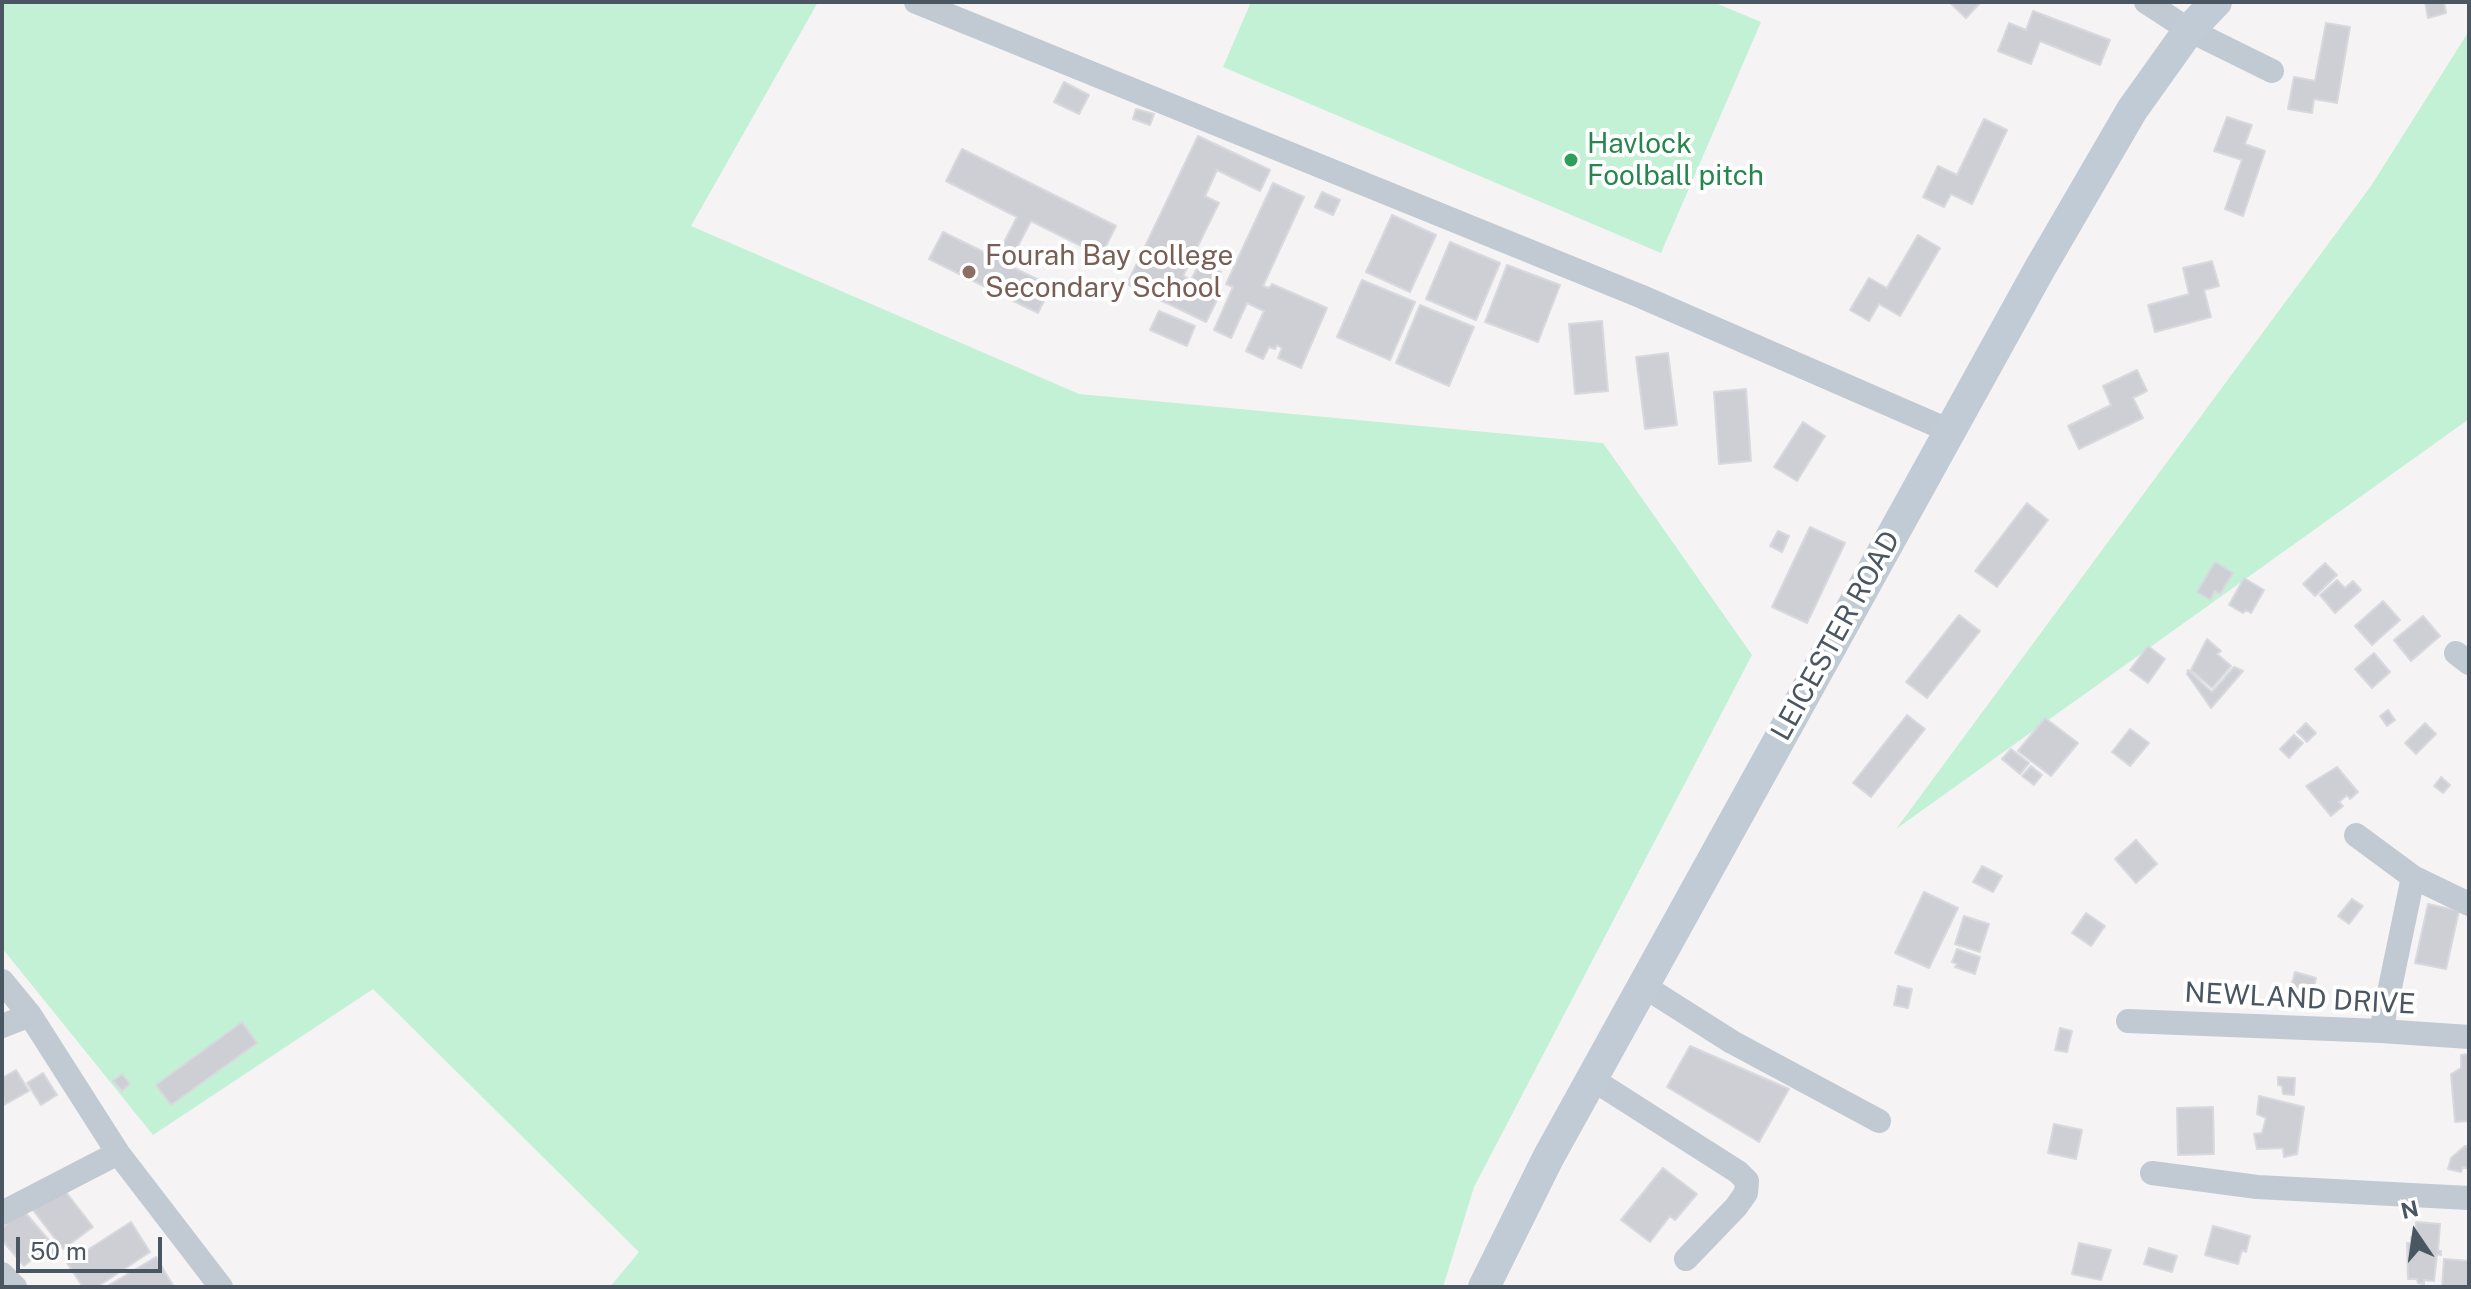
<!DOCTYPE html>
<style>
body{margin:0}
#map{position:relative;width:2471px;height:1289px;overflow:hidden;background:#f5f3f3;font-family:"Public Sans",sans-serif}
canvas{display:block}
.frame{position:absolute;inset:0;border:4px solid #4a5661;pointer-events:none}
.north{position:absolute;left:2375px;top:1193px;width:80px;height:80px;-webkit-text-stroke:6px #fff;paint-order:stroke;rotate:347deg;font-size:22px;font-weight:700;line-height:32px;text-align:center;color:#4a5661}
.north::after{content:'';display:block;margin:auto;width:28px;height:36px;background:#4a5661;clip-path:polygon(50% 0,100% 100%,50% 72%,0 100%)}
.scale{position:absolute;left:16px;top:1237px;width:146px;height:36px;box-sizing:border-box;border:4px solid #4a5661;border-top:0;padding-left:10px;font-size:24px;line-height:28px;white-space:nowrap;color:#4a5661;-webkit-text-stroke:6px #fff;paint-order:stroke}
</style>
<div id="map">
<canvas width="2471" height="1289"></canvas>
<div class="frame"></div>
<div class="north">N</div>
<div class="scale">50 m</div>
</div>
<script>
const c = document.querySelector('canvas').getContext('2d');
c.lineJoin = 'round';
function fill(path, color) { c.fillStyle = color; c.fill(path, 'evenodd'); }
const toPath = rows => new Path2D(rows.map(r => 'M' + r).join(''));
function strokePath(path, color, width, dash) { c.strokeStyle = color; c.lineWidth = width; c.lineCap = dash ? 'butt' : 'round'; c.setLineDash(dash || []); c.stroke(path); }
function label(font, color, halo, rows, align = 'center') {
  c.font = font + ' "Public Sans",sans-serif'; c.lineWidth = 8; c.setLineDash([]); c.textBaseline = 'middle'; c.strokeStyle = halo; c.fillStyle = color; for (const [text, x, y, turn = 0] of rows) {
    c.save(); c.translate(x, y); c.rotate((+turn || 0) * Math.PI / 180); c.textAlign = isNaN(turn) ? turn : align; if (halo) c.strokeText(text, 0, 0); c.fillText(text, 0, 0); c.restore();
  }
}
fill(toPath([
 [2,2,818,2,691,226,1079,394,1603,443,1752,655,1474,1187,1443,1287,610,1287,639,1252,373,989,153,1135,2,948],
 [1251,2,1713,2,1761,22,1661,253,1223,67],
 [2469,31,2469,419,1896,829,2371,186]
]), '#c3f1d5');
const building = toPath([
 [1949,2,1981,2,1966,18,1949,2],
 [2425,2,2444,2,2446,13,2428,18,2425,2],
 [2033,11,2110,40,2100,65,2040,41,2031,64,1998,51,2009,23,2026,30,2033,11],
 [2326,23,2350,27,2337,103,2314,99,2312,113,2288,109,2294,77,2315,81,2326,23],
 [1064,82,1089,95,1079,114,1054,102,1064,82],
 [1136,109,1154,114,1150,125,1133,119,1136,109],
 [2227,117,2252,125,2245,144,2265,151,2243,216,2225,209,2242,160,2214,151,2227,117],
 [1984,119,2007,130,1972,204,1951,194,1944,207,1923,197,1938,166,1957,175,1984,119],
 [1198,136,1270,170,1260,191,1217,170,1205,196,1219,203,1183,276,1191,280,1200,262,1221,272,1214,287,1222,290,1206,322,1127,284,1198,136],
 [962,149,1116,226,1101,256,1031,221,1008,265,1051,286,1038,313,929,259,943,232,996,258,1017,217,946,181,962,149],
 [1273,183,1304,197,1263,286,1269,288,1272,284,1327,308,1301,368,1278,358,1282,348,1277,345,1275,349,1269,347,1263,359,1246,351,1264,311,1247,303,1231,338,1214,330,1233,287,1226,284,1273,183],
 [1322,192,1340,200,1333,215,1315,207,1322,192],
 [1392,215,1436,235,1410,292,1366,272,1392,215],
 [1918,235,1940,248,1900,316,1879,304,1869,321,1850,310,1869,278,1887,288,1918,235],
 [1450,242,1500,263,1476,320,1426,299,1450,242],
 [2212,261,2219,286,2204,290,2211,317,2155,332,2148,305,2189,294,2183,268,2212,261],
 [1507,265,1560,285,1538,342,1485,322,1507,265],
 [1362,280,1415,302,1390,360,1337,337,1362,280],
 [1420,305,1474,327,1449,386,1396,363,1420,305],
 [1159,311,1195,326,1187,346,1150,330,1159,311],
 [1602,321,1608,391,1575,394,1569,324,1602,321],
 [1668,353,1677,425,1645,429,1636,357,1668,353],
 [2137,370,2147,391,2133,398,2143,418,2079,449,2068,426,2111,405,2103,386,2137,370],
 [1746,389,1751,461,1719,464,1714,392,1746,389],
 [1803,422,1825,436,1797,481,1774,467,1803,422],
 [2027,503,2048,520,1997,587,1975,571,2027,503],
 [1810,527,1845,543,1807,623,1772,607,1810,527],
 [1778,531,1789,536,1782,552,1770,546,1778,531],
 [2215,562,2233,573,2220,594,2215,591,2210,600,2197,592,2215,562],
 [2325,563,2337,575,2315,596,2303,584,2325,563],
 [2244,578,2264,590,2251,613,2246,610,2243,613,2229,605,2244,578],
 [2337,580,2345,588,2353,581,2361,590,2335,613,2320,595,2337,580],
 [2383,601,2400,620,2372,645,2355,626,2383,601],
 [1959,615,1980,631,1927,698,1906,682,1959,615],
 [2423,616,2440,636,2411,661,2394,640,2423,616],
 [2207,639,2221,651,2217,654,2231,666,2212,688,2191,670,2207,639],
 [2148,646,2165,659,2148,683,2130,670,2148,646],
 [2374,653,2390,672,2372,688,2355,669,2374,653],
 [2234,667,2243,671,2211,708,2187,674,2188,670,2212,692,2234,667],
 [2388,710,2395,720,2387,726,2380,716,2388,710],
 [1907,715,1925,729,1871,797,1853,783,1907,715],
 [2045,718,2078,743,2051,776,2018,751,2045,718],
 [2306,723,2316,733,2307,742,2297,732,2306,723],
 [2425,723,2436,734,2416,754,2405,743,2425,723],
 [2130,729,2149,743,2130,766,2112,752,2130,729],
 [2294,735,2303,743,2289,758,2280,749,2294,735],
 [2011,749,2029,763,2020,774,2002,759,2011,749],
 [2031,766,2042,775,2034,785,2022,776,2031,766],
 [2337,767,2358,792,2350,799,2347,795,2339,802,2343,806,2331,816,2306,786,2337,767],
 [2441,777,2450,785,2443,793,2434,786,2441,777],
 [2136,840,2157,864,2136,883,2115,859,2136,840],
 [1982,866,2002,876,1993,892,1973,882,1982,866],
 [1924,892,1958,908,1929,968,1895,953,1924,892],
 [2352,899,2363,906,2349,924,2338,916,2352,899],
 [2428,904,2459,911,2446,969,2415,963,2428,904],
 [2086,913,2105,926,2091,946,2072,933,2086,913],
 [1964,916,1989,924,1980,952,1955,944,1964,916],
 [1957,949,1980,957,1975,974,1955,967,1957,964,1952,962,1957,949],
 [2295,972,2316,978,2312,996,2290,991,2295,972],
 [1898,986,1912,989,1908,1008,1894,1005,1898,986],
 [242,1022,257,1043,171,1105,156,1085,242,1022],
 [2060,1028,2072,1031,2067,1052,2055,1050,2060,1028],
 [1690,1046,1789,1089,1759,1142,1667,1087,1690,1046],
 [2469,1054,2469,1121,2455,1122,2451,1074,2461,1068,2461,1055,2469,1054],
 [16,1070,29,1091,4,1105,2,1078,16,1070],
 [43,1073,57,1095,41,1105,27,1083,43,1073],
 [122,1074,130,1084,122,1091,113,1081,122,1074],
 [2278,1077,2295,1078,2294,1095,2283,1094,2282,1086,2278,1085,2278,1077],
 [2259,1096,2304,1107,2297,1154,2284,1157,2283,1148,2257,1149,2254,1134,2262,1133,2266,1118,2257,1114,2259,1096],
 [2213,1107,2214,1154,2178,1155,2177,1108,2213,1107],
 [2054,1124,2082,1130,2076,1159,2048,1153,2054,1124],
 [2465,1146,2469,1147,2469,1169,2463,1167,2461,1172,2448,1169,2451,1158,2465,1146],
 [1663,1168,1697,1194,1675,1220,1670,1216,1650,1242,1621,1220,1663,1168],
 [62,1187,93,1227,63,1249,33,1210,62,1187],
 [23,1210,59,1252,51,1259,43,1250,24,1266,2,1240,2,1228,23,1210],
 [131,1222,150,1252,97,1287,83,1287,67,1263,131,1222],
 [2416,1222,2440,1224,2438,1251,2441,1251,2441,1255,2437,1254,2434,1281,2424,1280,2424,1284,2418,1283,2417,1279,2408,1279,2407,1243,2411,1243,2411,1237,2415,1237,2416,1222],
 [2213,1226,2250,1236,2246,1252,2242,1250,2238,1264,2205,1255,2213,1226],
 [2079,1243,2111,1250,2101,1280,2072,1274,2079,1243],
 [2149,1248,2177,1256,2172,1272,2144,1264,2149,1248],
 [156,1257,174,1287,106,1287,156,1257],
 [2444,1259,2469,1261,2469,1287,2442,1287,2444,1259]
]);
fill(building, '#cdcfd5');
strokePath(building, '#d7d9de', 2);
strokePath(toPath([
 [916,2,1640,296,1950,431],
 [2146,2,2189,30,2272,71],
 [2456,653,2469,663],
 [2356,835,2413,877,2381,1031],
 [2413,877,2469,904],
 [2,981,30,1015,118,1153,221,1287],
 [1642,985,1732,1042,1879,1121],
 [2128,1021,2381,1031,2469,1037],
 [2,1026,30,1015],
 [1592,1079,1738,1172,1747,1181,1746,1193,1736,1207,1686,1259],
 [2152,1173,2257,1187,2469,1198],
 [2,1213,118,1153],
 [2,1274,15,1287]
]), '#c1cad2', 24);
strokePath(toPath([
 [1484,1287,1548,1158,2039,270,2132,110,2189,30,2216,2]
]), '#c1cbd6', 32);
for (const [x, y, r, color] of [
 [1571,160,8,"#2e9e5b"],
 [969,272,8,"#8d6e63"]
]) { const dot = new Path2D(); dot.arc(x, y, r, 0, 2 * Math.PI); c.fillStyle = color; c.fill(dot); strokePath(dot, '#fff', 3); }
label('28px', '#27864d', '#fff', [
 ["Havlock",1587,144],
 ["Foolball pitch",1587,176]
], 'left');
label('28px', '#785e54', '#fff', [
 ["Fourah Bay college",985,256],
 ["Secondary School",985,288]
], 'left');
label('28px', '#4a5661', '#fff', [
 ["LEICESTER ROAD",1836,636,-61],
 ["NEWLAND DRIVE",2300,999,3]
]);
</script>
